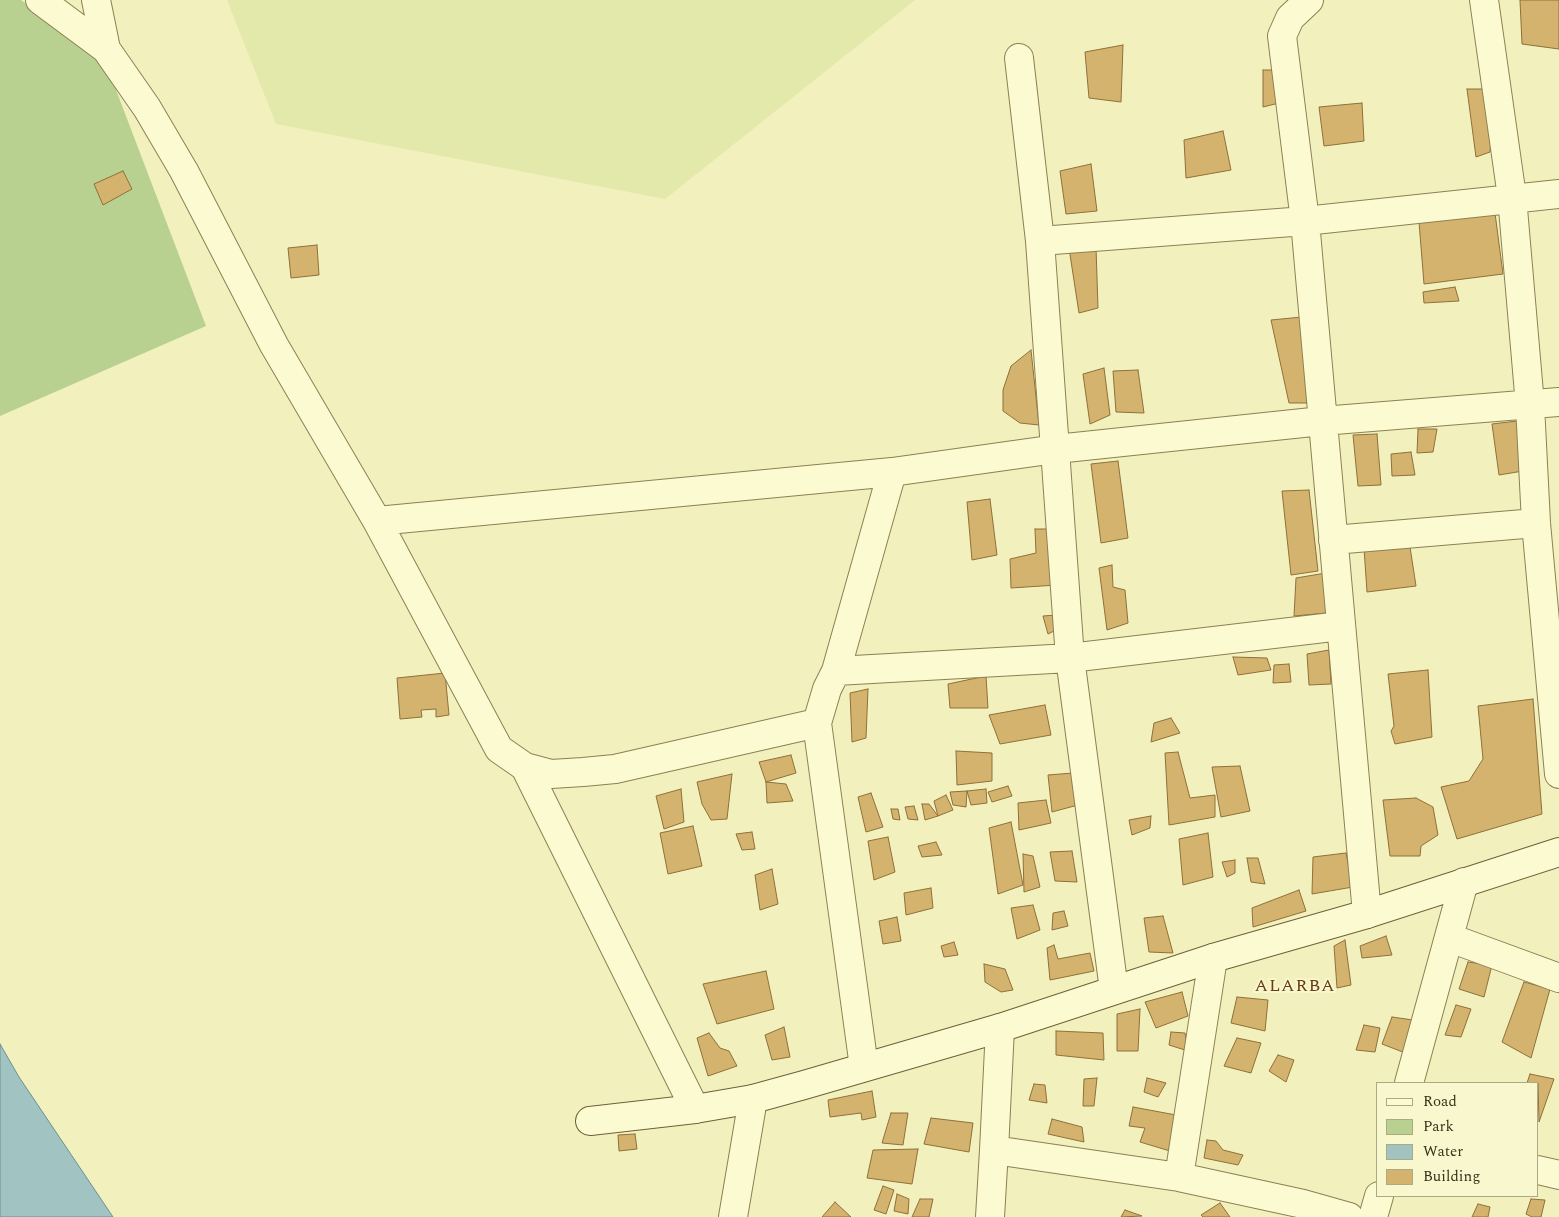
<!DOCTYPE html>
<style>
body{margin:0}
#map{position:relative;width:1559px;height:1217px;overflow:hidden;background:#f2f0bd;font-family:Spectral,serif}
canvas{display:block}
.legend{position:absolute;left:1376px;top:1082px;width:162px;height:115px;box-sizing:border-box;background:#f9f7cd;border:1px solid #ada886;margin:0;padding:6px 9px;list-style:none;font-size:15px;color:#3a321b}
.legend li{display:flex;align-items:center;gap:10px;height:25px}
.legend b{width:25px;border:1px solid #ada886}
</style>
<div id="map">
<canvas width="1559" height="1217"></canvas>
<ul class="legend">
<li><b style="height:6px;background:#fcfad1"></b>Road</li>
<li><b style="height:14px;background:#b9d190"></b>Park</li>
<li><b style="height:14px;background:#a1c3c2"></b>Water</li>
<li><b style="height:14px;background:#d4b36f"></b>Building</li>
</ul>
</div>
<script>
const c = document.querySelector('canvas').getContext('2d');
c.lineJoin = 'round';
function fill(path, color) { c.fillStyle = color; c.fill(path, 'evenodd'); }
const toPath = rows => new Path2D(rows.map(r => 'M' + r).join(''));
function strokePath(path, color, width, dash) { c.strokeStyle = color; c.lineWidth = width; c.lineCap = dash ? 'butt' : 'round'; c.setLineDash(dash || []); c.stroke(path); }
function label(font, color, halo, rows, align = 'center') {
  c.font = font + ' Spectral,serif'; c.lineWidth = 4; c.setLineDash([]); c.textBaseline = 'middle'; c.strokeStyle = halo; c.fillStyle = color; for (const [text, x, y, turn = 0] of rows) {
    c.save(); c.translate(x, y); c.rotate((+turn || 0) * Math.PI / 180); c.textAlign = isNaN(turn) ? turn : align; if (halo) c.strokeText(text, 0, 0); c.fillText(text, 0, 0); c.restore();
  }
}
fill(toPath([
 [227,0,915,0,665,199,276,124]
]), '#e3e9aa');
fill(toPath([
 [0,0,21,0,105,61,206,326,0,416]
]), '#b9d190');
const water = toPath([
 [0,1044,19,1077,113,1217,0,1217,0,1044]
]);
fill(water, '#a1c3c2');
strokePath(water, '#689192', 1);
const building = toPath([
 [1520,0,1559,0,1559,49,1522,44,1520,0],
 [1123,45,1121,102,1089,98,1085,52,1123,45],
 [1263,70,1275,70,1279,103,1263,107,1263,70],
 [1467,89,1488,89,1492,127,1490,152,1476,157,1467,89],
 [1362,103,1364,141,1324,146,1319,107,1362,103],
 [1223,131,1231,170,1186,178,1184,140,1223,131],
 [1091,164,1097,211,1066,214,1060,171,1091,164],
 [123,171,132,189,103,205,94,184,123,171],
 [1495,213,1503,274,1424,284,1419,222,1495,213],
 [317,245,319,275,291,278,288,248,317,245],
 [1096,247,1098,308,1079,313,1069,248,1096,247],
 [1455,287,1459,301,1424,303,1423,292,1455,287],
 [1302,317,1307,403,1289,403,1271,320,1302,317],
 [1031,350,1039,425,1020,423,1003,411,1003,390,1011,366,1031,350],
 [1104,368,1110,415,1090,424,1083,374,1104,368],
 [1138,370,1144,413,1116,412,1113,371,1138,370],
 [1517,421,1523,471,1499,475,1492,424,1517,421],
 [1418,429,1437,429,1433,452,1417,453,1418,429],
 [1377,434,1381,485,1358,486,1353,435,1377,434],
 [1411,452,1415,475,1392,476,1391,454,1411,452],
 [1118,461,1128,538,1101,543,1091,464,1118,461],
 [1309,490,1318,571,1291,575,1282,491,1309,490],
 [990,499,997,555,972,560,967,502,990,499],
 [1035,529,1047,529,1057,585,1011,588,1010,559,1036,553,1035,529],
 [1410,547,1416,586,1367,592,1364,548,1410,547],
 [1112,565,1113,587,1125,590,1128,623,1107,630,1099,568,1112,565],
 [1326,573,1327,613,1294,616,1296,578,1326,573],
 [1056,615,1058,629,1048,634,1043,616,1056,615],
 [1329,650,1331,684,1309,685,1307,654,1329,650],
 [1233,657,1267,658,1271,670,1238,675,1233,657],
 [1289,664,1291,682,1273,683,1274,665,1289,664],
 [1428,670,1432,737,1395,744,1391,731,1394,726,1388,674,1428,670],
 [445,673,449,715,436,717,436,709,421,710,422,717,400,719,397,678,445,673],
 [986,676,988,708,950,708,948,684,986,676],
 [868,689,866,738,852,742,850,693,868,689],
 [1533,699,1542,814,1457,839,1441,787,1469,781,1483,759,1478,706,1533,699],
 [1045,705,1051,735,1000,744,989,715,1045,705],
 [1171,718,1180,733,1151,742,1154,723,1171,718],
 [956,751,992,753,992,781,957,785,956,751],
 [1178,752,1190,798,1215,795,1215,817,1169,825,1165,753,1178,752],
 [791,755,796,773,766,782,759,762,791,755],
 [1240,766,1250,811,1221,817,1212,767,1240,766],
 [1073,773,1078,805,1052,812,1048,775,1073,773],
 [732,774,727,819,711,820,702,804,697,782,732,774],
 [766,782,786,784,793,801,767,803,766,782],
 [1008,786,1012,796,992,802,988,792,1008,786],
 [681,789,684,822,664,829,656,796,681,789],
 [986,789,987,803,971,805,967,791,986,789],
 [967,791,966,807,953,805,950,792,967,791],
 [871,793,883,827,866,832,858,797,871,793],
 [946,795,953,810,938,816,934,801,946,795],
 [1416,798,1433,807,1438,835,1421,846,1420,856,1390,856,1383,800,1416,798],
 [1046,800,1051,823,1019,830,1018,803,1046,800],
 [922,804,929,804,938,816,925,820,922,804],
 [914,806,918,820,908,819,905,807,914,806],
 [891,809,898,809,900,820,893,819,891,809],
 [1151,816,1150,828,1132,835,1129,820,1151,816],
 [1011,822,1023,885,998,894,989,828,1011,822],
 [693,826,702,866,668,874,660,833,693,826],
 [752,832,755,849,742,850,736,834,752,832],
 [1208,833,1213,877,1183,885,1179,839,1208,833],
 [888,837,895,872,874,880,868,841,888,837],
 [936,842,942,855,922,857,918,846,936,842],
 [1072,851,1077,882,1055,881,1050,852,1072,851],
 [1346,853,1353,887,1312,894,1313,857,1346,853],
 [1023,854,1033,856,1040,887,1024,892,1023,854],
 [1247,858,1258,858,1265,884,1251,882,1247,858],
 [1235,860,1235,873,1227,877,1222,862,1235,860],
 [772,869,778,904,760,910,755,875,772,869],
 [931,888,933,908,906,915,904,893,931,888],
 [1299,890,1306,911,1253,927,1252,908,1299,890],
 [1033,905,1040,930,1017,939,1011,908,1033,905],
 [1064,911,1068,926,1052,930,1053,913,1064,911],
 [1163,916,1173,953,1149,952,1144,918,1163,916],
 [897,917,901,941,883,944,879,921,897,917],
 [1386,936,1392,955,1362,958,1360,946,1386,936],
 [1345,940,1351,985,1337,988,1334,946,1345,940],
 [954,942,958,955,944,957,941,946,954,942],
 [1054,945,1058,959,1090,953,1094,971,1050,980,1047,948,1054,945],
 [1468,962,1492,965,1484,997,1459,989,1468,962],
 [984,964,1005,969,1013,990,1001,992,985,982,984,964],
 [766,971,774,1009,717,1024,703,984,766,971],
 [1524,982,1550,989,1531,1058,1502,1042,1524,982],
 [1182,992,1188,1016,1156,1028,1145,1002,1182,992],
 [1237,997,1268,1000,1265,1031,1231,1023,1237,997],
 [1456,1005,1471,1009,1461,1037,1445,1035,1456,1005],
 [1140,1009,1138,1051,1117,1051,1117,1014,1140,1009],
 [1392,1017,1413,1020,1408,1054,1382,1044,1392,1017],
 [1364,1025,1380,1028,1375,1052,1356,1050,1364,1025],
 [784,1027,790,1057,772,1060,765,1035,784,1027],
 [1056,1031,1103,1033,1104,1060,1056,1055,1056,1031],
 [1171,1032,1185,1033,1188,1051,1169,1045,1171,1032],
 [709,1033,720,1048,729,1051,737,1066,708,1076,697,1038,709,1033],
 [1237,1038,1261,1043,1251,1073,1224,1066,1237,1038],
 [1278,1055,1294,1060,1286,1082,1269,1071,1278,1055],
 [1530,1074,1554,1079,1539,1122,1538,1083,1527,1083,1530,1074],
 [1097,1078,1094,1106,1083,1106,1084,1079,1097,1078],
 [1147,1078,1166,1083,1158,1097,1144,1092,1147,1078],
 [1034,1084,1045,1085,1047,1103,1029,1100,1034,1084],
 [872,1091,876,1117,862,1120,861,1113,830,1117,828,1100,872,1091],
 [1133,1107,1176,1115,1170,1151,1140,1142,1145,1128,1129,1126,1133,1107],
 [891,1113,908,1113,903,1145,882,1143,891,1113],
 [931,1118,973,1123,969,1152,924,1144,931,1118],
 [1052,1119,1082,1127,1084,1142,1048,1134,1052,1119],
 [635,1134,637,1149,619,1151,618,1135,635,1134],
 [1207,1140,1216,1141,1223,1150,1243,1155,1238,1165,1204,1158,1207,1140],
 [918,1149,912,1184,867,1178,873,1150,918,1149],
 [883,1186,894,1190,886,1214,874,1210,883,1186],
 [897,1194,909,1199,908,1214,894,1211,897,1194],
 [920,1199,933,1199,929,1217,912,1217,920,1199],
 [1531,1199,1545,1200,1541,1217,1532,1217,1526,1214,1531,1199],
 [835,1202,851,1217,822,1217,835,1202],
 [1220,1203,1230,1217,1203,1217,1201,1215,1220,1203],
 [1478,1204,1490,1207,1488,1217,1472,1217,1478,1204],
 [1125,1210,1142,1216,1121,1217,1125,1210]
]);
fill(building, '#d4b36f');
strokePath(building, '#8e7038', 1);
const street = toPath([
 [40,0,106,49,147,108,184,171,274,345,377,521,499,749,525,767,551,774,583,772,615,769,817,723],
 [96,0,106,49],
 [1309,0,1290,18,1282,36,1305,221,1367,914],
 [1484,0,1512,197,1530,405,1536,523,1559,774],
 [1019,58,1040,241,1070,658,1114,990],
 [1040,241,1305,221,1559,194],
 [377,521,892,472,1056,449,1322,421,1559,402],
 [1333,540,1536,523],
 [836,671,892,472],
 [525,767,695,1109],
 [1450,938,1559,978],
 [1000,1028,994,1150,1179,1177,1303,1204,1349,1217],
 [864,1067,817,723,827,689,836,671,1070,658,1341,626],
 [1409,1083,1464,882],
 [1538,1170,1559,1175],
 [1179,1177,1213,958],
 [733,1217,753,1099],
 [990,1217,994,1150],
 [1373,1217,1379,1196]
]);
const secondary = toPath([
 [590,1121,695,1109,753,1099,804,1085,1000,1028,1213,958,1367,914,1559,852]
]);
strokePath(street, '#8c8054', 30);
strokePath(secondary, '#6e6038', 30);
strokePath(street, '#fcfad1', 28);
strokePath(secondary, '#fcfad1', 28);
c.letterSpacing = '1px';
label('18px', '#6b3d16', '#f9f7cd', [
 ["ALARBA",1295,987]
]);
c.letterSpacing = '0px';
</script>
